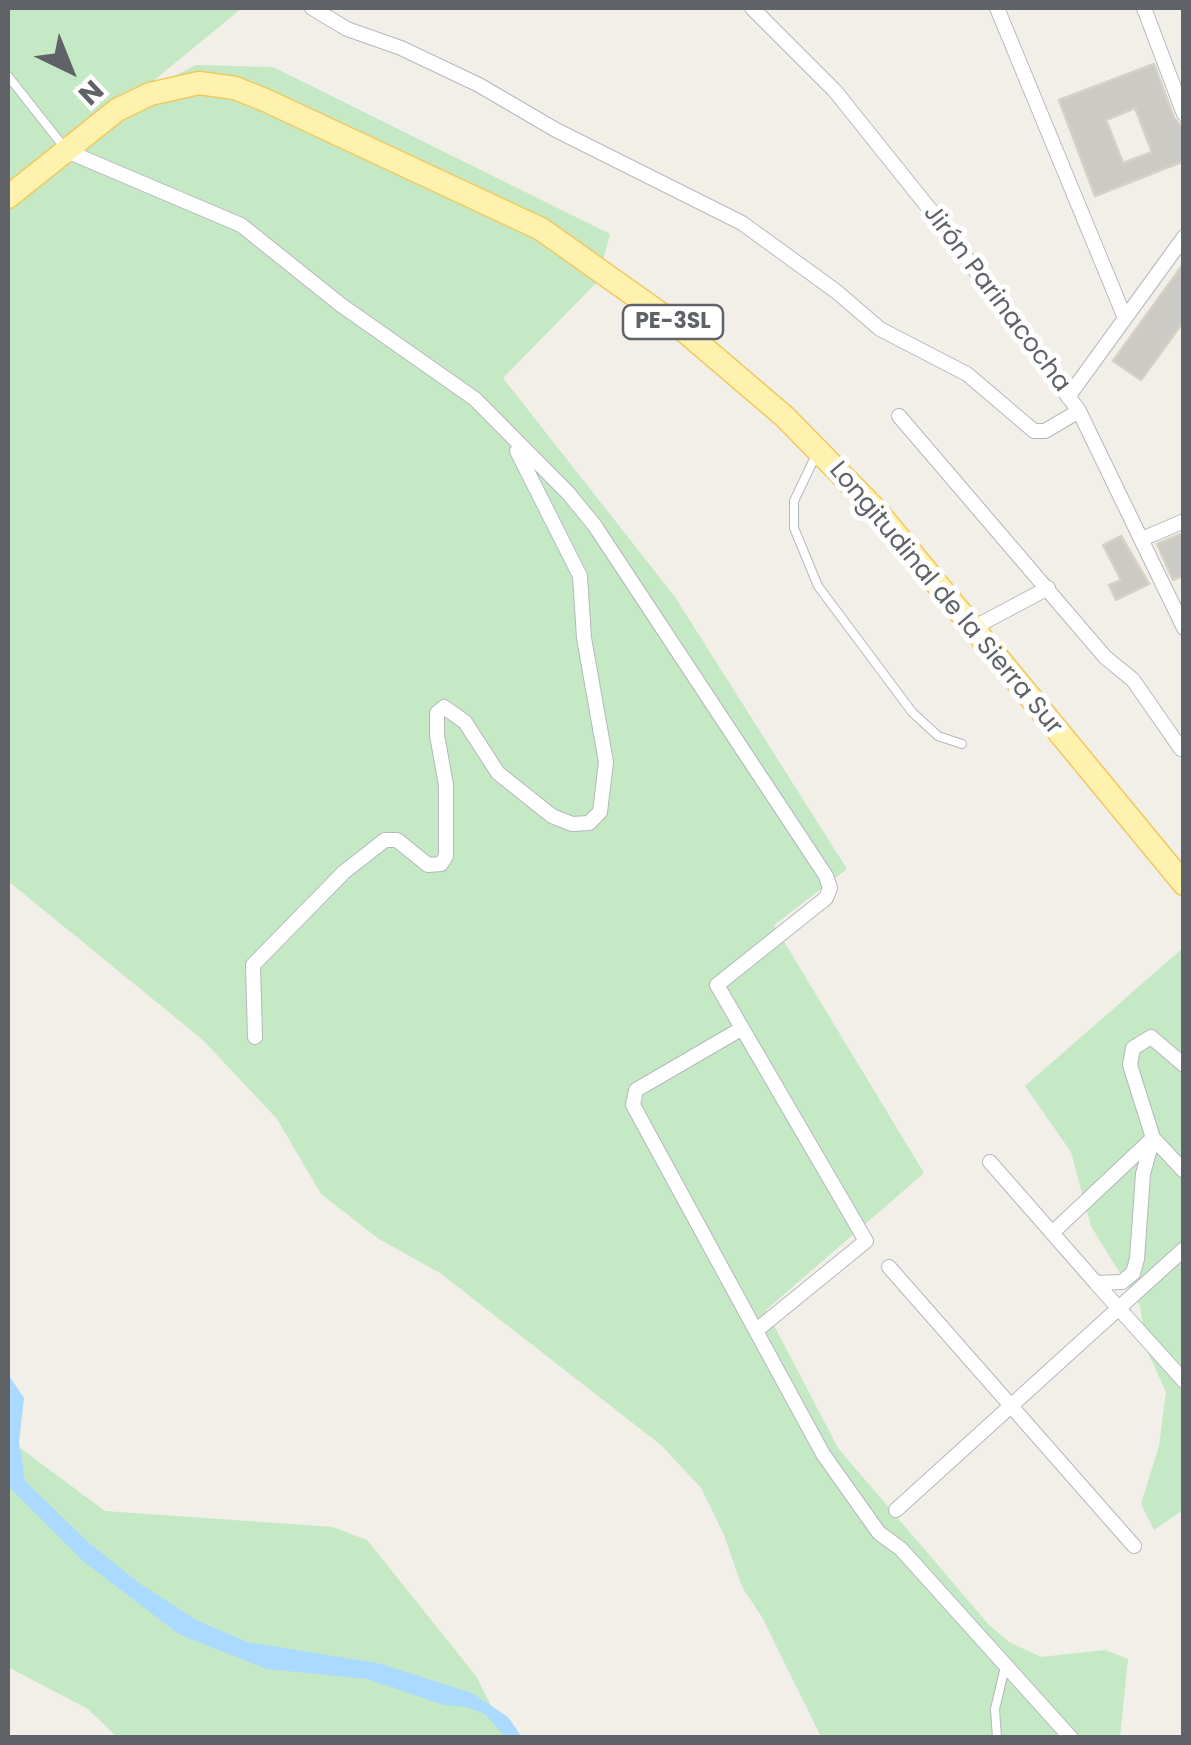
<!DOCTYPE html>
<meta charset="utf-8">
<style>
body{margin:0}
#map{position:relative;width:1191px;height:1745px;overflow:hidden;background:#f1efe8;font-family:Poppins,sans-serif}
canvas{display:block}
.frame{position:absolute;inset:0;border:10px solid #5f6368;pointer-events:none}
.north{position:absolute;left:20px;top:20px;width:100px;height:100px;-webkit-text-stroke:8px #fff;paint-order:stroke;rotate:137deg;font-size:28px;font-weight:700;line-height:40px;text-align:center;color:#5f6368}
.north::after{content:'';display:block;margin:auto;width:35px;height:45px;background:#5f6368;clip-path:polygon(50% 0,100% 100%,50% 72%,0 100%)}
</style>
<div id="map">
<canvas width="1191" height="1745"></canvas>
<div class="frame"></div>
<div class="north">N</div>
</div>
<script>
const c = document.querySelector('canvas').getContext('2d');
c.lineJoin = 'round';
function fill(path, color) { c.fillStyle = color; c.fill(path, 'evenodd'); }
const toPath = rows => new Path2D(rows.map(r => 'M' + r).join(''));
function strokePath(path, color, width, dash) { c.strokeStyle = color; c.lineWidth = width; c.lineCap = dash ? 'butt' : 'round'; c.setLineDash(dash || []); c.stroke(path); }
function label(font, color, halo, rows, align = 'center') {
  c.font = font + ' Poppins,sans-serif'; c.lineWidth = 10; c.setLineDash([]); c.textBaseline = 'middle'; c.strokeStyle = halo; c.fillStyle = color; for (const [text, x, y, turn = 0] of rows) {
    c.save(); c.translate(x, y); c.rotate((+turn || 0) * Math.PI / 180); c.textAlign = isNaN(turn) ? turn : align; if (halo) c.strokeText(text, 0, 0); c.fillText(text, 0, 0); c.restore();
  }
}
fill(toPath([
 [8,8,242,8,135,96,196,65,273,67,610,234,597,282,503,378,675,597,847,869,774,925,924,1173,766,1310,838,1448,989,1625,1009,1642,1041,1657,1105,1650,1128,1659,1120,1737,821,1737,762,1617,742,1587,724,1535,701,1488,661,1445,440,1273,379,1239,321,1194,277,1119,203,1040,8,881],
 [1183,948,1183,1510,1154,1530,1141,1504,1159,1446,1166,1392,1148,1353,1140,1306,1091,1226,1071,1152,1025,1086],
 [8,1439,105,1511,333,1527,367,1540,476,1676,507,1737,117,1737,88,1709,8,1667]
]), '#c5e8c5');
fill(toPath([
 [8,1374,24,1398,19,1442,25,1481,89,1543,139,1583,198,1621,247,1642,377,1663,472,1693,508,1717,522,1737,505,1737,485,1714,466,1707,444,1705,367,1679,267,1669,180,1635,84,1562,8,1486]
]), '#aadaff');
const building = toPath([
 [1154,64,1174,118,1184,129,1184,161,1095,196,1059,100,1154,64],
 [1135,108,1152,152,1123,163,1106,120,1135,108],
 [1184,263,1184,321,1141,380,1113,361,1184,263],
 [1184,533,1184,575,1173,580,1157,544,1184,533],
 [1121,536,1149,584,1116,600,1109,585,1121,580,1103,545,1121,536]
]);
fill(building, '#cccac5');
strokePath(building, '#d6d1c6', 2.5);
const lane = toPath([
 [8,76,64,147],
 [816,455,794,501,794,528,818,586,912,712,938,736,962,744],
 [997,1738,995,1709,1005,1667]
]);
const street = toPath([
 [312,8,347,29,401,48,479,85,556,130,742,223,837,292,880,329,967,374,1034,431,1045,431,1079,411],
 [752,8,835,91,936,217,1079,411,1184,628],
 [997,8,1125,318],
 [1144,8,1184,114],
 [69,152,241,225,341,305,475,399,569,494,595,526,826,876,830,888,826,898,717,985,866,1241,758,1329],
 [1068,397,1184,237],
 [899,416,1105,657,1133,680,1181,749],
 [1142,539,1184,521],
 [973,628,1048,588],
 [741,1029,636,1090,633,1105,823,1454,879,1533,901,1549,1071,1738],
 [255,1037,253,965,344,872,385,840,397,840,428,865,441,864,446,856,446,785,437,735,437,713,444,707,465,722,498,773,552,816,572,824,589,823,600,812,606,762,584,638,580,576,517,451],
 [990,1162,1096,1283,1122,1282,1133,1273,1137,1259,1143,1174,1153,1138,1130,1065,1133,1048,1151,1037,1184,1065],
 [1052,1233,1153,1138,1184,1171],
 [889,1267,1134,1546],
 [1096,1283,1184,1381],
 [896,1510,1184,1249]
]);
const primary = toPath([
 [8,197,117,110,150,94,199,83,235,88,265,100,541,229,682,329,785,417,876,510,1184,884]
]);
strokePath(lane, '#b5b8bc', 10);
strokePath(street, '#b5b8bc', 16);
strokePath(primary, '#f2c960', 25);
strokePath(lane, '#fff', 8);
strokePath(street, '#fff', 14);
strokePath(primary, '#fff2af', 22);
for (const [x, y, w] of [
 [673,322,100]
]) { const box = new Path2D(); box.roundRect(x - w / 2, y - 17, w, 34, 8); c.fillStyle = '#fff'; c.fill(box); strokePath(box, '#5f6368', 2.5); }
label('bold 22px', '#5f6368', null, [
 ["PE-3SL",673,322]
]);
label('25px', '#5f6368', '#fff', [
 ["Jirón Parinacocha",996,299,53],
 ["Longitudinal de la Sierra Sur",945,599,50]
]);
</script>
